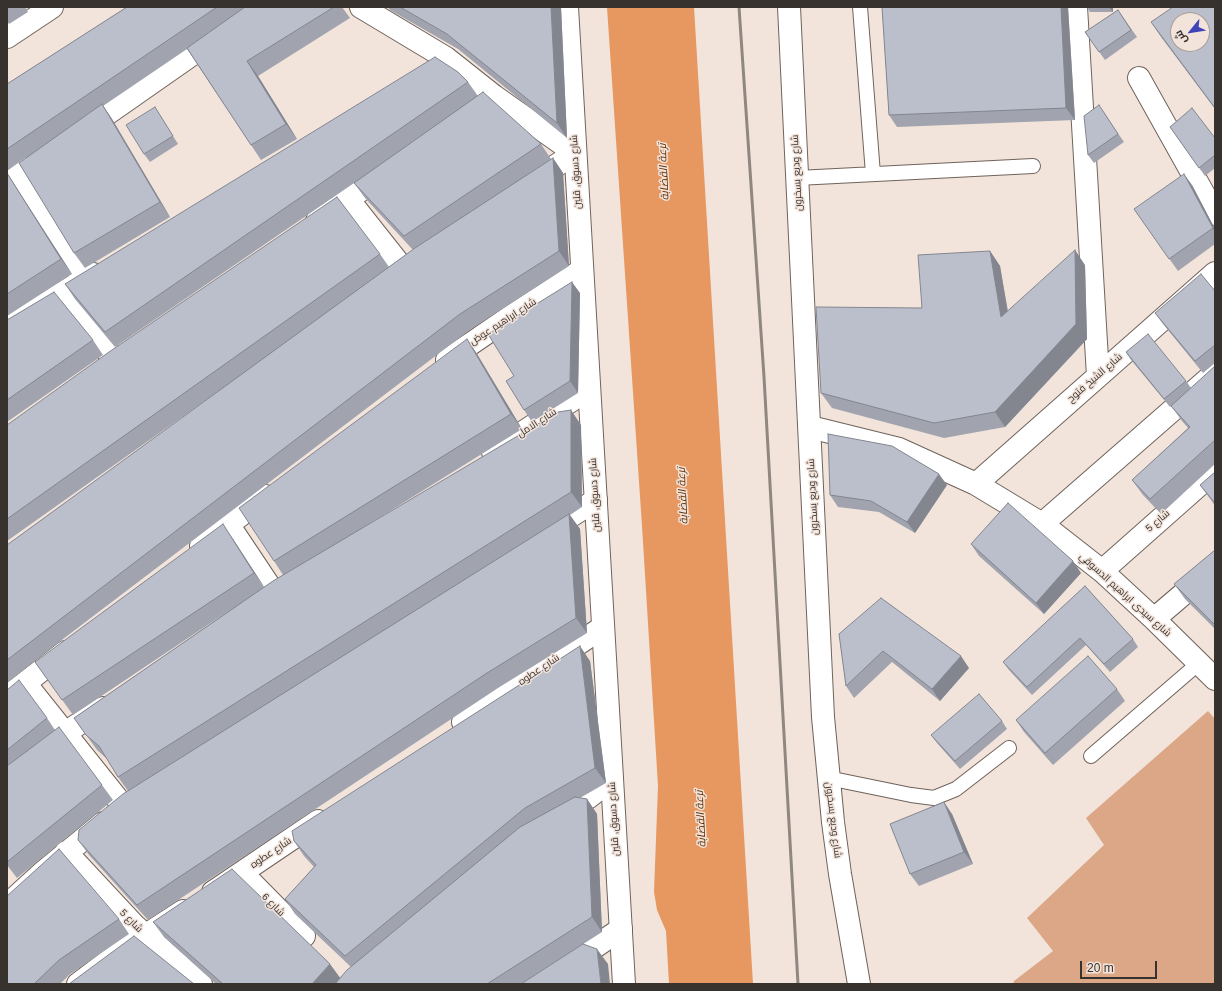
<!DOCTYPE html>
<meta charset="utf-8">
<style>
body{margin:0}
#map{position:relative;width:1222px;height:991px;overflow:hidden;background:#f2e4db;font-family:Helvetica,Cairo,sans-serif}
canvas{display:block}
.frame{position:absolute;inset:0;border:8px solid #38322f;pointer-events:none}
.north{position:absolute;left:1170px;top:12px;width:40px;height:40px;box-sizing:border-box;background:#f2e4db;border:1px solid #a89d96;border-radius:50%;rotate:240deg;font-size:11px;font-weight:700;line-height:16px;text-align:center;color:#38322f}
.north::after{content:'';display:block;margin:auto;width:14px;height:18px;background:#4043b8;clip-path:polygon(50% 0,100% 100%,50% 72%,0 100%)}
.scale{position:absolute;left:1080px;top:961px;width:77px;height:18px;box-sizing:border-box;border:2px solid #38322f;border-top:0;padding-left:5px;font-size:12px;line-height:14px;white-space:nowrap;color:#38322f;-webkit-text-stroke:3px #f2e4db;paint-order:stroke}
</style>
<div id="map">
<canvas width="1222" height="991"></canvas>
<div class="frame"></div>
<div class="north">ش</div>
<div class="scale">20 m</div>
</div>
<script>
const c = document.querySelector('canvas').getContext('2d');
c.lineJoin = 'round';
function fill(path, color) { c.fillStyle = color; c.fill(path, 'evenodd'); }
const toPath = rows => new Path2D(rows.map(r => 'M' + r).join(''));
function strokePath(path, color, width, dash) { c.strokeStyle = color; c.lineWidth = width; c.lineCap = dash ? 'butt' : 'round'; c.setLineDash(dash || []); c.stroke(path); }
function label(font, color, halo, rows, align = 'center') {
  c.font = font + ' Helvetica,Cairo,sans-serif'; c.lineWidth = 3; c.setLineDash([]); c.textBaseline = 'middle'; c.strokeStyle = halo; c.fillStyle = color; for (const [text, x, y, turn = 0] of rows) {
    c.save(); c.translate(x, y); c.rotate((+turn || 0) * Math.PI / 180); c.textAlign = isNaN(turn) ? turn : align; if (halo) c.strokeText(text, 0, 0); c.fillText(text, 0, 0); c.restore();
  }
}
fill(toPath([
 [1208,711,1215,719,1215,984,1013,984,1014,981,1053,951,1027,918,1104,845,1086,818]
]), '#dba786');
fill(toPath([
 [607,7,694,7,753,984,669,984,666,931,657,910,654,892,658,786,642,526]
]), '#e79760');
const lane = toPath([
 [860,7,873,174],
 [797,178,1033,166],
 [1091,756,1199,663],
 [828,778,911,795,934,798,956,789,1009,748]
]);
const street = toPath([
 [361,7,446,58,494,96,575,153,533,181],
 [1076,7,1098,376],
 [7,37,52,7],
 [1139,78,1215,214],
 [84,130,260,7],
 [19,175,84,279],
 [7,183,49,154],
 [348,199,401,266],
 [317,221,384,174],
 [60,294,115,360],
 [7,327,93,274],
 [447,360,510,317,582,270],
 [810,427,899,449,976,484,1042,524,1102,571,1154,619,1215,679],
 [493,452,589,389],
 [976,484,1215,273],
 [228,524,274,593],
 [1042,524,1215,373],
 [546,532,596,500],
 [201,546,265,496],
 [1102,571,1215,471],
 [1154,619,1215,567],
 [25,683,124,807],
 [7,697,65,652],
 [463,722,603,627],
 [7,777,65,733,103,708],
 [563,817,612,779],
 [66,852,134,925,201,984],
 [242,873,304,936],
 [213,892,318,821],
 [7,905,42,873,103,823],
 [78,984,123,950,183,911],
 [537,984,564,968,621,929]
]);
const secondary = toPath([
 [567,7,624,984],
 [789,7,823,717,833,822,840,874,859,984]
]);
strokePath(lane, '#6f635b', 16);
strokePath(street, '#6f635b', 24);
strokePath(secondary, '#6f635b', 24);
strokePath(lane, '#fff', 14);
strokePath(street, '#fff', 22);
strokePath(secondary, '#fff', 22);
strokePath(toPath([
 [739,7,764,377,798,984]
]), '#908781', 3);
fill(toPath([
 [7,7,25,7,28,12,9,24,7,21],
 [127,7,342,7,350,18,258,76,297,139,261,160,187,49,103,106,112,119,170,217,85,268,74,253,25,158,7,171,7,84],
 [388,7,561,7,567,138,458,49,390,10],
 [882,7,1068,7,1075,120,897,127,889,115],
 [1087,7,1113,7,1113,12,1090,12],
 [1215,7,1215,109,1161,37,1151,22],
 [1118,10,1137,37,1105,60,1085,32],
 [468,82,478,96,541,144,551,159,529,174,553,158,563,173,569,266,471,329,46,652,7,683,7,545,230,383,7,541,7,425,380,254,389,267,413,250,365,198,354,183,392,157,115,347,75,299,65,284],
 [1104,113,1124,142,1094,163,1088,155],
 [160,115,178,144,150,162,144,154],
 [1170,127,1215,138,1215,168,1205,176],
 [7,173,16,187,72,274,7,316],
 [1192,185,1215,229,1215,244,1178,271,1134,209],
 [990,251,1000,266,1008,311,1085,265,1087,339,1005,427,944,438,832,408,821,393],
 [1215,291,1215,363,1203,373,1163,324,1155,313],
 [580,293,578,393,532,422,524,410,514,376],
 [7,320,93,340,103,355,7,422],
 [467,339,477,354,522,429,361,529,581,425,582,507,570,515,580,529,587,633,498,688,148,920,89,855,78,840,128,791,118,777,107,759,97,750,74,718,236,606,73,715,35,662,233,539,264,587,283,575,274,561],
 [1126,352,1186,381,1191,388,1215,366,1215,464,1161,514,1143,495,1132,480,1188,428,1182,421,1171,406,1176,402,1170,407,1131,360],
 [1215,472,1215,506,1211,500,1200,485],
 [947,485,915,533,879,512,838,507,830,495],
 [971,544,1081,573,1044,614,979,556],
 [1215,550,1215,629,1185,599,1174,584],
 [1085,586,1133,639,1138,647,1110,672,1086,645,1032,695,1009,670,1003,662],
 [839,634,969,668,940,701,892,662,854,698,846,686],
 [590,661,606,783,580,798,587,799,597,814,602,932,521,984,216,984,164,937,153,922,340,978,351,967,295,914,285,899,314,867,304,856,294,841],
 [1117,689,1125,701,1053,765,1024,732,1016,720],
 [7,690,47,718,55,730,102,785,113,800,17,878,7,865],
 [1002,721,1007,729,960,769,937,743,931,735],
 [952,814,973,864,919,886,910,874],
 [119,919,129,934,69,975,60,984,7,984]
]), '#a1a4af');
fill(toPath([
 [551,7,561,7,567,138,557,123],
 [1061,7,1068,7,1075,120,1066,108],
 [1109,7,1113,7,1113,12],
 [247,61,258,76,297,139,286,124],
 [102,104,112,119,170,217,160,202],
 [553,158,563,173,569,266,559,251],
 [7,173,16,187,72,274,61,259],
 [1184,174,1192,185,1215,229,1215,232],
 [1075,250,1085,265,1087,339,1005,427,995,412],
 [990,251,1000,266,1011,332,1001,317],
 [572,282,580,293,578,393,570,381],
 [467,339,477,354,522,429,511,414],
 [571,410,581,425,582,507,571,492],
 [939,474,947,485,915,533,907,522],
 [569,514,580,529,587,633,576,618],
 [223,524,233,539,265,588,254,573],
 [1073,561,1081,573,1044,614,1036,603],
 [580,646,590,661,606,783,595,768],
 [961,656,969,668,940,701,932,689],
 [587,799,597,814,602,932,592,917],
 [944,802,952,814,973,864,964,852],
 [597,949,608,964,610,984,601,984],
 [330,964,341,979,336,984,312,984]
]), '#83868f');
const building = toPath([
 [127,7,217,7,7,149,7,84,127,7],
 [245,7,334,7,247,61,286,124,251,145,187,48,245,7],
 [400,7,551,7,557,123,447,34,400,7],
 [882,7,1061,7,1066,108,889,115,882,7],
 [1173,7,1215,7,1215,108,1151,22,1173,7],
 [1178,20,1202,20,1202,44,1178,44,1178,20],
 [1118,10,1131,30,1099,52,1085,32,1118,10],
 [435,57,458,72,468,82,105,332,65,284,435,57],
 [483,92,541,144,404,236,354,183,483,92],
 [102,104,160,202,74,253,19,163,102,104],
 [1099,105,1118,134,1088,155,1084,116,1099,105],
 [155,107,173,136,144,154,126,125,155,107],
 [1192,108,1215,138,1215,155,1199,168,1170,127,1192,108],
 [553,158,559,251,460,314,7,660,7,545,415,248,553,158],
 [7,173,61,259,7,294,7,173],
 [1184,174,1213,228,1169,259,1134,209,1184,174],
 [337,197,380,254,7,519,7,425,109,352,337,197],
 [1075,250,1076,324,995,412,934,423,821,393,816,307,922,308,918,255,990,251,1001,317,1075,250],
 [1201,274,1215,291,1215,345,1195,361,1155,313,1201,274],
 [572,282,570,381,524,410,506,381,514,376,488,334,572,282],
 [54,292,93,340,7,400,7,320,54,292],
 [1148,334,1186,381,1164,399,1126,352,1148,334],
 [467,339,511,414,274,561,239,508,467,339],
 [1215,366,1215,440,1150,499,1132,480,1190,427,1171,406,1215,366],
 [571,410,571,492,118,777,99,746,86,735,74,718,273,581,558,412,571,410],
 [828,434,892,446,939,474,907,522,871,501,830,495,828,434],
 [1215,472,1215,503,1200,485,1215,472],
 [1008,503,1073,561,1036,603,971,544,1008,503],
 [569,514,576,618,487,673,137,905,78,840,79,830,123,794,569,514],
 [223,524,254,573,62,700,35,662,223,524],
 [1215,550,1215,625,1174,584,1215,550],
 [1085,586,1133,639,1104,664,1080,638,1027,687,1003,662,1085,586],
 [881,598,961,656,932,689,883,651,846,686,839,634,881,598],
 [580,646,595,768,525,808,345,956,285,899,316,865,294,841,292,831,580,646],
 [1088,656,1117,689,1045,753,1016,720,1088,656],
 [19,680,47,718,7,750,7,690,19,680],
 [979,694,1002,721,955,761,931,735,979,694],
 [59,727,102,785,7,862,7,766,59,727],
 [575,797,587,799,592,917,487,984,335,984,347,970,520,827,575,797],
 [944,802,964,852,910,874,890,824,944,802],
 [59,849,119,919,59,960,34,984,7,984,7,896,59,849],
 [232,869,330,964,312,984,223,984,153,922,232,869],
 [134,936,194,984,69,984,134,936],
 [583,944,597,949,601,984,521,984,583,944]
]);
fill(building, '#bbbfcc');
strokePath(building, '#83868f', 1);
label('10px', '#38322f', '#f2e4db', [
 ["شارع دسوق, قلين",576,172,-93],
 ["شارع وديع بسخرون",797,173,-93],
 ["شارع ابراهيم عوض",503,322,-33],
 ["شارع الشيخ فتوح",1095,378,-41],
 ["شارع الامل",537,423,-33],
 ["شارع دسوق, قلين",595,495,-93],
 ["شارع وديع بسخرون",813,497,-93],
 ["شارع 5",1158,521,-41],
 ["شارع سيدى ابراهيم الدسوقي",1125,595,42],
 ["شارع عطوه",539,670,-34],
 ["شارع دسوق, قلين",614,819,-93],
 ["شارع وديع بسخرون",833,820,83],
 ["شارع عطوه",271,853,-34],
 ["شارع 6",273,905,45],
 ["شارع 5",131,921,45]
]);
label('italic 11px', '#622f02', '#f2e4db', [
 ["ترعة القضابة",664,172,-93],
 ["ترعة القضابة",683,496,-93],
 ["ترعة القضابة",701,819,-93]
]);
</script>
